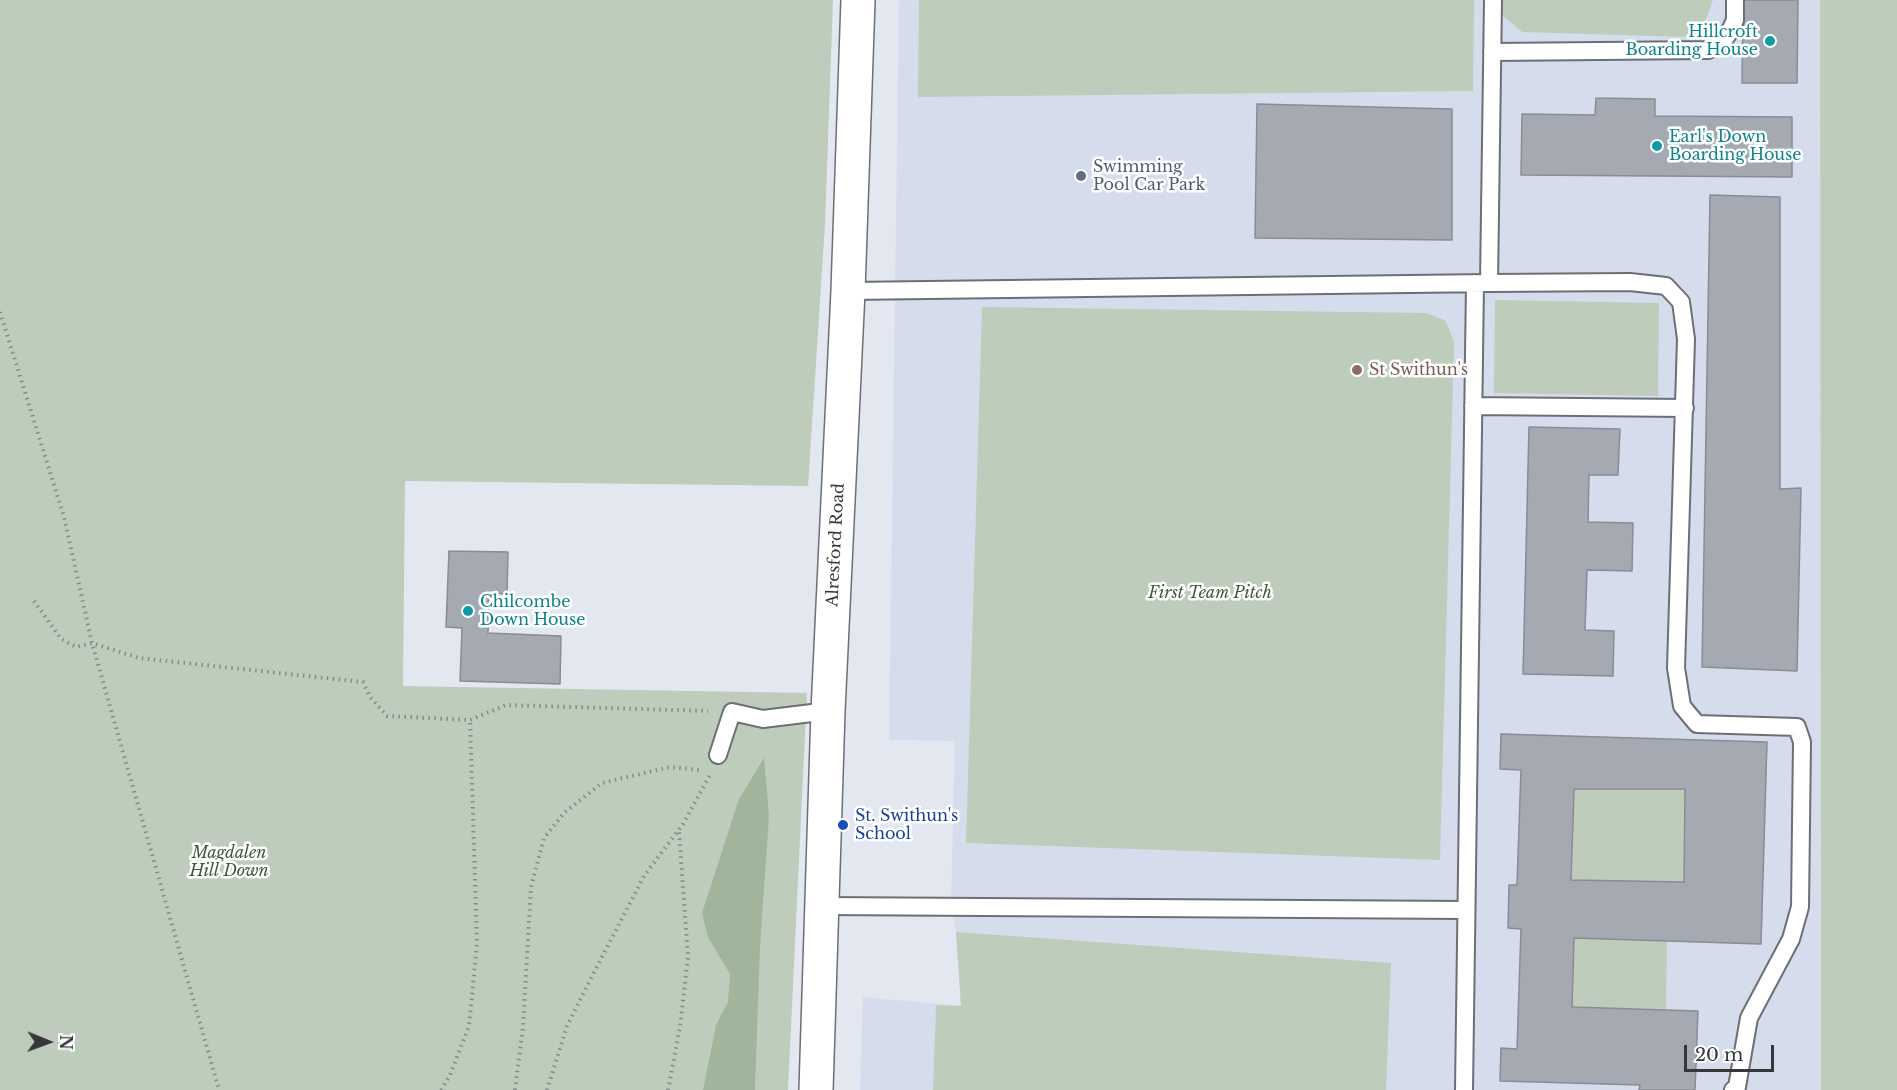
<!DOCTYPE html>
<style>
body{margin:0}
#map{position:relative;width:1897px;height:1090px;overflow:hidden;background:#e3e7f0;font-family:"Libre Baskerville",serif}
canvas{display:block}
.north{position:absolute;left:18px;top:1012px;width:60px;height:60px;-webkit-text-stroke:4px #fff;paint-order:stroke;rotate:91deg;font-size:16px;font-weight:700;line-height:24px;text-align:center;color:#35373a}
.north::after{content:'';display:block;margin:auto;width:21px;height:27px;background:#35373a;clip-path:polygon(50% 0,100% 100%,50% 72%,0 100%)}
.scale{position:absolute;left:1684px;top:1045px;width:90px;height:27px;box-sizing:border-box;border:3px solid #35373a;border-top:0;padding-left:8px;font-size:18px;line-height:21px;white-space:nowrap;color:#35373a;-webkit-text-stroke:4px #fff;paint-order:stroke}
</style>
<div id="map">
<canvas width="1897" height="1090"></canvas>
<div class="north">N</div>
<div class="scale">20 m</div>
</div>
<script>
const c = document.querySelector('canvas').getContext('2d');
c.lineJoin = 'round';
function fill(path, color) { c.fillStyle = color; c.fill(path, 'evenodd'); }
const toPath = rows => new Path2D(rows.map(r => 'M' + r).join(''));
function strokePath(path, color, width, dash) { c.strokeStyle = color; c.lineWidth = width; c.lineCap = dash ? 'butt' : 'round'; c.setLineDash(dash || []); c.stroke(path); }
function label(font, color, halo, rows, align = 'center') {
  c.font = font + ' "Libre Baskerville",serif'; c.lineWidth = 5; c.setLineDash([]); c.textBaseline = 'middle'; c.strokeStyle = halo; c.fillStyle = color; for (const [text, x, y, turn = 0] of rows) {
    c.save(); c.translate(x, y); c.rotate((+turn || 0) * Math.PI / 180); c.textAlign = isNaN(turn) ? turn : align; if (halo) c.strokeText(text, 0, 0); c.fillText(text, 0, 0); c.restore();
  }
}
fill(toPath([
 [899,0,1820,0,1821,1090,860,1090,863,997,961,1006,956,932,951,907,955,741,889,740]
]), '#d5ddec');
fill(toPath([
 [0,0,833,0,825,224,808,486,405,481,403,686,807,693,788,1090,0,1090],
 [919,0,1474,0,1473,91,918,97],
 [1502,0,1713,0,1704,25,1684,37,1522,32,1502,15],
 [1820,0,1897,0,1897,1090,1821,1090],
 [1495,300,1659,303,1658,396,1494,393],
 [982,307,1427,313,1446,321,1454,343,1440,860,966,843],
 [1574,789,1685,789,1684,882,1571,880],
 [956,932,1391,963,1386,1090,933,1090,936,1005,961,1006],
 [1574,938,1667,940,1666,1009,1572,1007]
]), '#becdbb');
fill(toPath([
 [764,758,769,816,760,947,755,1090,703,1090,716,1025,728,1002,730,974,708,937,702,913,739,799]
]), '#a0b59c');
const building = toPath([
 [1743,0,1798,0,1797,83,1742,83,1743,0],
 [1596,98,1655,99,1655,116,1792,117,1792,177,1521,175,1522,114,1595,115,1596,98],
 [1257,104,1452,109,1452,240,1255,238,1257,104],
 [1710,195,1780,197,1780,489,1801,488,1797,671,1702,667,1710,195],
 [1529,427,1620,429,1618,475,1589,475,1588,522,1633,523,1632,571,1587,570,1585,630,1614,631,1613,676,1523,674,1529,427],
 [449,551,508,552,507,594,489,593,488,633,561,636,560,684,460,681,462,628,446,627,449,551],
 [1501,734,1767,742,1761,944,1574,938,1572,1007,1698,1011,1695,1090,1639,1090,1640,1085,1500,1081,1501,1048,1517,1049,1521,929,1508,928,1509,885,1517,885,1521,770,1500,769,1501,734],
 [1574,789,1685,789,1684,882,1571,880,1574,789]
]);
fill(building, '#a5a9b1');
strokePath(building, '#888c94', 1.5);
const lane = toPath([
 [1492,52,1708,50,1722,43,1730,31,1735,20,1735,0],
 [1489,283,1493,0],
 [848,291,1489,283,1630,282,1666,286,1681,302,1686,339,1676,668,1682,706,1697,724,1797,727,1802,742,1800,907,1791,939,1749,1018,1737,1087,1733,1090],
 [1473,406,1685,408],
 [718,755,732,712,763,719,828,711],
 [822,906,1466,910],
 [1464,1090,1475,283]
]);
const secondary = toPath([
 [816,1090,828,711,848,291,858,0]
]);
strokePath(lane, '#6b6f76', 20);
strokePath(secondary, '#6b6f76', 36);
strokePath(toPath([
 [0,312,64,517,92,643,139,658,363,682,370,697,387,716,470,720,506,705,708,711],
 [34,601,61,639,76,647,92,643,219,1090],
 [441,1090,450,1075,469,1026,477,943,470,720],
 [515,1090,523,1027,531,887,544,838,564,813,602,783,670,767,699,770],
 [547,1090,567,1026,588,984,644,876,683,824,710,775],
 [668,1090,680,1027,688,957,679,831]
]), '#86898f', 4, [1.5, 4.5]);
strokePath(lane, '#fff', 16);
strokePath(secondary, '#fff', 33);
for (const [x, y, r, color] of [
 [1770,41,6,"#0f9aa8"],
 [1657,146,6,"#0f9aa8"],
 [1081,176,6,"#5c6f8a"],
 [1357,370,6,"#8d6e63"],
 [468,611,6,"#0f9aa8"],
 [843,825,6,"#1a4fb4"]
]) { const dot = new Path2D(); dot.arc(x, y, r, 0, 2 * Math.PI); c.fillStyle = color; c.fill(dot); strokePath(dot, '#fff', 2); }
label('16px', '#0d838f', '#fff', [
 ["Hillcroft",1758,32,"right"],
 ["Boarding House",1758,50,"right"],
 ["Earl's Down",1669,137],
 ["Boarding House",1669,155],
 ["Chilcombe",480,602],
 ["Down House",480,620]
], 'left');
label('16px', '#4e5e75', '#fff', [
 ["Swimming",1093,167],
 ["Pool Car Park",1093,185]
], 'left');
label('16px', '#785e54', '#fff', [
 ["St Swithun's",1369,370]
], 'left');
label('16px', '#35373a', '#fff', [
 ["Alresford Road",836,545,-87]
]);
label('italic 16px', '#3c5b34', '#fff', [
 ["First Team Pitch",1210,593],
 ["Magdalen",229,853],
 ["Hill Down",229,871]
]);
label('16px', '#164399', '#fff', [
 ["St. Swithun's",855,816],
 ["School",855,834]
], 'left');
</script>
